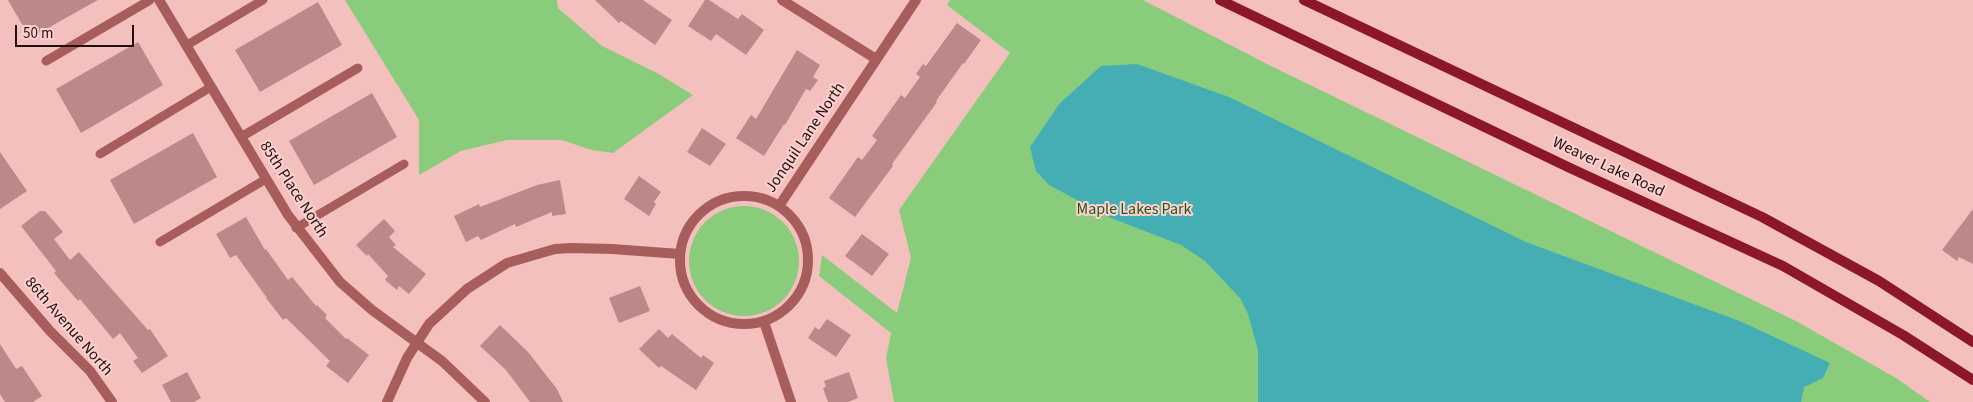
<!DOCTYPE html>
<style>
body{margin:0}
#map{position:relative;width:1973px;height:402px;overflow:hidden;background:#f4c0be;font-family:"Source Sans 3",sans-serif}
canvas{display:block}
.scale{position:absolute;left:15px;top:25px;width:119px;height:22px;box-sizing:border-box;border:2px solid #221010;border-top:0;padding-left:6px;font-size:15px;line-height:18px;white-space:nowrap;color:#221010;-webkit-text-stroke:4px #fbd0cf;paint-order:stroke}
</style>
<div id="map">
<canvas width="1973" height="402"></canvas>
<div class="scale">50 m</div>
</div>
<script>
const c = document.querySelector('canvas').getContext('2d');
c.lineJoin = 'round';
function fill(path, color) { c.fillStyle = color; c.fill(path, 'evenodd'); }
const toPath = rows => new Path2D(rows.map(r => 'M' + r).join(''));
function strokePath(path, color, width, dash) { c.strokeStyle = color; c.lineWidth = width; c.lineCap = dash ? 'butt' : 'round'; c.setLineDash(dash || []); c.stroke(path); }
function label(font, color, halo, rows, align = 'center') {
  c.font = font + ' "Source Sans 3",sans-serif'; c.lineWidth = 4; c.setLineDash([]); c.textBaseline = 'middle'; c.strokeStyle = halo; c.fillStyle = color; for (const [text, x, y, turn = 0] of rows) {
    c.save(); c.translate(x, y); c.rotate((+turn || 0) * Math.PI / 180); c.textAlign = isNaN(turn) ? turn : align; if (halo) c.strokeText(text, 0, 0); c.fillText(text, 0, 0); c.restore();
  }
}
fill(toPath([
 [345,0,557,0,558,8,602,46,657,73,693,95,613,153,592,150,561,140,507,140,461,151,419,175,419,120],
 [950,0,1143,0,1273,67,1796,321,1896,378,1930,402,894,402,886,358,891,333,819,276,822,255,897,313,911,258,899,210,1010,53,947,5],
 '689 261a55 55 0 1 1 110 0a55 55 0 1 1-110 0Z'
]), '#89cd7c');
fill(toPath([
 [1137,64,1229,97,1526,242,1742,322,1830,363,1823,378,1804,387,1801,402,1258,402,1258,350,1248,314,1240,298,1205,261,1181,245,1111,218,1049,185,1036,171,1030,147,1060,103,1101,66]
]), '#44aeb4');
fill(toPath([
 [8,0,98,0,30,38],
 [595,0,643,0,672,20,655,45,621,21,619,23],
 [705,0,709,0,738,19,742,14,764,30,746,55,716,34,711,41,688,26],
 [318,2,342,45,260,92,235,50],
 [957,23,981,40,964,64,963,63,936,101,937,102,892,164,893,166,855,217,829,198,858,157,862,160,877,140,872,136,901,95,905,98,920,77,916,74,923,64,926,66],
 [138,42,163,85,81,133,56,89],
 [797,50,820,65,813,77,818,80,810,91,806,89,785,125,784,124,764,156,736,138,751,115,756,119],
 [372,93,397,137,314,185,289,141],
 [702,128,726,144,710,166,687,152],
 [193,133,217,177,134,224,110,180],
 [0,152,27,191,0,209],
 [639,176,661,192,654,202,656,204,649,216,624,199],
 [560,180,566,214,552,216,552,212,516,227,515,224,481,240,478,236,466,242,454,216,479,204,480,207,537,185],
 [1973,209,1973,264,1959,257,1957,261,1942,250],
 [40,211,45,211,63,232,54,239,70,260,79,252,148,330,150,329,168,356,142,373,133,361,138,358,120,333,113,339,80,299,78,301,54,273,56,271,21,226],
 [246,217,265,250,266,249,288,280,292,277,316,306,317,305,327,315,325,318,346,339,347,338,369,355,348,383,326,366,330,361,286,318,283,320,266,298,267,298,236,255,230,258,216,234],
 [384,219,395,231,389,237,396,245,393,247,426,274,409,294,399,286,397,290,385,280,388,276,368,254,367,256,356,245],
 [862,234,889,254,872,276,845,256],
 [640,286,650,311,619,323,609,298],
 [827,319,851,335,836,357,808,338,815,327,819,330],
 [500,325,528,352,557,389,563,402,530,402,506,370,480,346],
 [659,329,668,338,672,334,701,358,703,355,714,363,696,390,661,366,659,368,639,349],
 [0,344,16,369,22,366,42,396,33,402,5,402,0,394],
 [187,372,201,398,194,402,171,402,162,385],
 [849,372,858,398,848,402,828,402,823,388,826,387,824,381]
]), '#ba8988');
strokePath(toPath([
 [187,45,263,0],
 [46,61,150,0],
 [241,137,358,68],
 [100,154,211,87],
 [296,228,404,164],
 [160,242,266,179]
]), '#a85d5d', 9);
strokePath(toPath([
 [159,0,288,215,340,282,372,310,442,361,485,402],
 [782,0,876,59],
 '680 260a64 64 0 1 1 128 0a64 64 0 1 1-128 0Z',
 [779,206,916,0],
 [0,273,50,331,90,371,112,402],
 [764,322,791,402],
 [387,402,407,358,429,324,467,289,507,263,555,249,571,248,612,249,680,254]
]), '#a85d5d', 10);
strokePath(toPath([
 [1220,0,1570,168,1783,266,1903,335,1973,380],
 [1304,0,1762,217,1879,281,1973,342]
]), '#8b1727', 10);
label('16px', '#221010', '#fbd0cf', [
 ["Jonquil Lane North",806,138,-56],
 ["Weaver Lake Road",1608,168,25],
 ["85th Place North",293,190,57],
 ["86th Avenue North",68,327,49]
]);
label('16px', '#215916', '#fbd0cf', [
 ["Maple Lakes Park",1134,210]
]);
</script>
